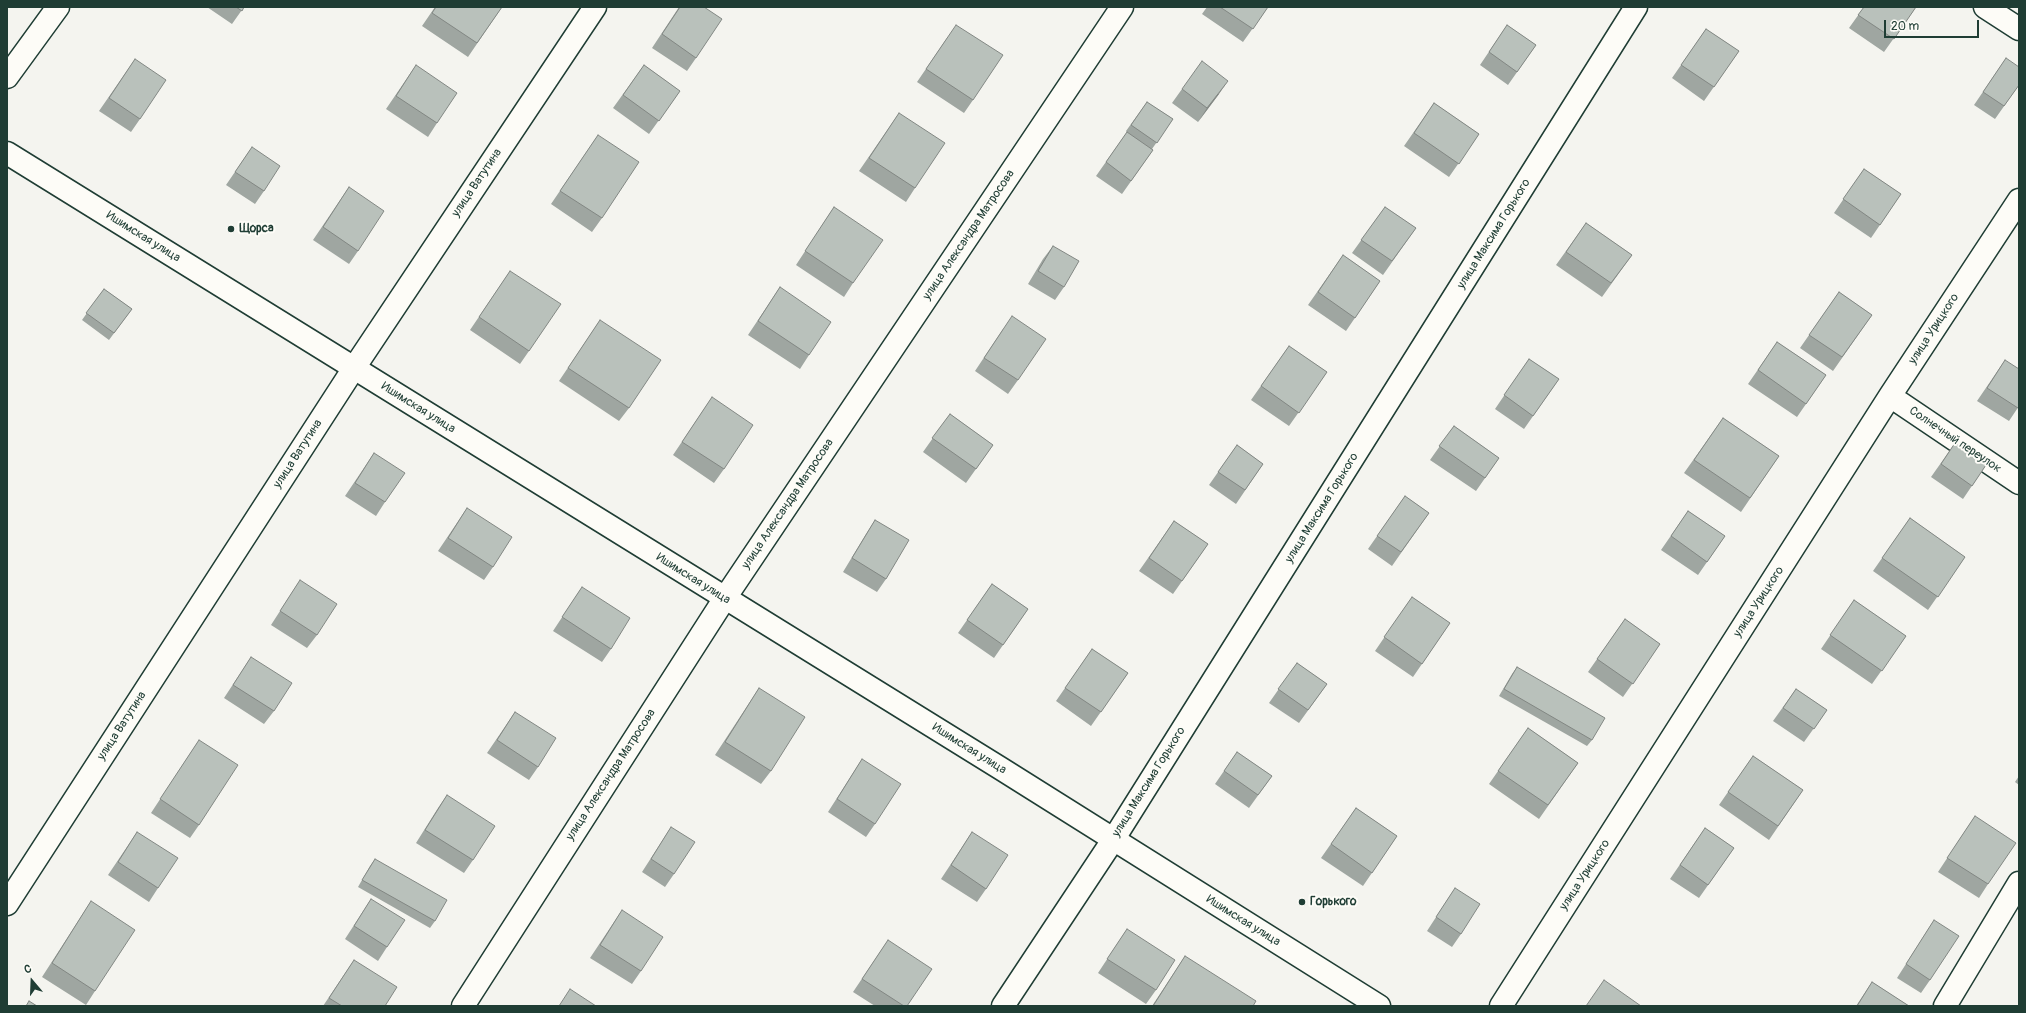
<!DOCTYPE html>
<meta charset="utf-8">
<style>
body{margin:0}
#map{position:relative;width:2026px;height:1013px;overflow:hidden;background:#f4f4ef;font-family:Pangolin,sans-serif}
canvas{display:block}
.frame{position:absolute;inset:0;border:8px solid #1f3d34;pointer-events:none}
.north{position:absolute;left:12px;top:961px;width:40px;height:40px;-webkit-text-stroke:3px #fdfcf7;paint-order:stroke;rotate:341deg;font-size:11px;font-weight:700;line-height:16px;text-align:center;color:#1f3d34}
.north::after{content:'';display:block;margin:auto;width:14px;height:18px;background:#1f3d34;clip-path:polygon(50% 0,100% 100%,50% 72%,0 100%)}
.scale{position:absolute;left:1884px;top:20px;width:95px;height:18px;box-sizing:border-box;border:2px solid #1f3d34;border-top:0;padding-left:5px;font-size:12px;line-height:14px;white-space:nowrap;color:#1f3d34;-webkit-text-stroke:3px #fdfcf7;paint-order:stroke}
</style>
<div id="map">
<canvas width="2026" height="1013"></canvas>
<div class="frame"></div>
<div class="north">С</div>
<div class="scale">20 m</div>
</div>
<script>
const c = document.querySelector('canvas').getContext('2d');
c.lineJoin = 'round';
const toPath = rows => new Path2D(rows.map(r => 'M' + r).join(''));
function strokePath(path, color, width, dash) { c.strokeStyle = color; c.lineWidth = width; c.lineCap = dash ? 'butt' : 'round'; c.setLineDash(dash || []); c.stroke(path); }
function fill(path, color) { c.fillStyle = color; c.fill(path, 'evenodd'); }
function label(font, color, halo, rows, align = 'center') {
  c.font = font + ' Pangolin,sans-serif'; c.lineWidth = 4; c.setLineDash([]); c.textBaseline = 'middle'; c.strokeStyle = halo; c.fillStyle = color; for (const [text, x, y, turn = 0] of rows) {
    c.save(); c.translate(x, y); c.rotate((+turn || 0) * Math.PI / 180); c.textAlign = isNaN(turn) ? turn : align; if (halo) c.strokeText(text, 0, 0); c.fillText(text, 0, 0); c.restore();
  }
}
const minor = toPath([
 [1985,7,2019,29],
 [7,77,58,7],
 [1890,396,2019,483],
 [7,904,354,368,595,7],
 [463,1006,725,598,1122,7],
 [1003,1006,1113,840,1636,7],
 [1501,1006,1890,396,2019,200],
 [1945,1006,2019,883]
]);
const major = toPath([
 [7,153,1000,768,1379,1006]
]);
strokePath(minor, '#1f3d34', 25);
strokePath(major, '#1f3d34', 25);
strokePath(minor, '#fdfcf7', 22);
strokePath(major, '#fdfcf7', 22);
fill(toPath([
 [207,7,244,7,232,24],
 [435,7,502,7,468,57,422,26],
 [679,7,696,58,687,71,652,48],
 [1207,7,1268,7,1243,42,1202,14],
 [1864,7,1916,7,1884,52,1849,28],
 [1507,25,1536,45,1508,85,1480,65],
 [1706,29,1739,51,1704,101,1672,78],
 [947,38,973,100,964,113,917,82],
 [2006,58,2019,85,1995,119,1974,105],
 [135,59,140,119,131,132,99,111],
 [416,65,437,123,428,137,386,109],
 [644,65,680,91,649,134,613,108],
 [1182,89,1219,94,1198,122,1172,103],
 [1147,102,1173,119,1152,149,1153,150,1122,194,1096,176,1127,132,1126,131],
 [1434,103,1479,134,1449,177,1404,146],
 [899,113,915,188,906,202,859,171],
 [598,135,602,218,592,232,551,204],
 [252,147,264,191,255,204,226,185],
 [1864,169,1901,194,1871,238,1834,213],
 [349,187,358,251,349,264,313,240],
 [834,207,853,283,844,297,796,265],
 [1385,207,1416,228,1383,275,1352,253],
 [1586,223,1632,255,1602,297,1556,265],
 [1053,246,1064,287,1055,300,1028,284,1043,259],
 [1343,255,1380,281,1346,331,1308,305],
 [510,271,529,351,520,364,470,330],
 [780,287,809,355,800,369,748,335],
 [104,289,132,309,109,340,82,320],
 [1839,292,1872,315,1833,371,1800,348],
 [600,320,629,408,619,421,559,381],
 [1003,329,1018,380,1008,394,975,371],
 [1777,342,1826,375,1797,417,1748,384],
 [1289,346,1327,372,1289,426,1251,400],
 [1529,359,1559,379,1524,429,1495,409],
 [2005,360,2019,406,2009,421,1977,401],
 [712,397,724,469,714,483,673,455],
 [950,414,993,445,966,483,923,452],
 [1723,418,1779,456,1741,512,1684,473],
 [1454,426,1499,458,1476,491,1430,460],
 [1955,443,1986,465,1963,499,1931,477],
 [1237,445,1263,464,1236,504,1209,485],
 [374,453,385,502,376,516,345,496],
 [1405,496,1429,513,1392,566,1368,549],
 [467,508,493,567,484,580,438,551],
 [1688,511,1725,536,1698,575,1661,550],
 [1910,518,1965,557,1928,610,1873,571],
 [875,520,886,579,877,592,843,572,866,534],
 [1174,521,1208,544,1173,594,1139,571],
 [300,580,317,635,307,648,271,625],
 [992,584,1028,609,994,658,958,633],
 [582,587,611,649,602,662,553,631],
 [1412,597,1450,623,1413,677,1375,651],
 [1854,600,1906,636,1872,684,1821,649],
 [1625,619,1660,644,1623,697,1588,672],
 [1092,649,1128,673,1091,726,1056,701],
 [251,657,274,711,264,724,224,698],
 [1297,663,1327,684,1299,723,1269,703],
 [1517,667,1592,740,1587,746,1499,696,1512,674],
 [759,688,771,771,761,784,715,755],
 [1796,689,1827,710,1804,742,1773,721],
 [515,712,538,767,529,780,487,753],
 [1528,728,1578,763,1539,819,1489,784],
 [199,740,199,825,190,838,151,813],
 [1237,752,1272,776,1249,808,1215,784],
 [1753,756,1803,790,1769,840,1719,805],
 [862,759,875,824,866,837,828,812,853,773],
 [2019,776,2019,785,2015,782],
 [447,795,473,860,464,873,416,843,438,808],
 [1356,808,1397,836,1363,886,1321,858],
 [1975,816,1988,884,1979,898,1938,872],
 [671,827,674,874,665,887,642,872],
 [1705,828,1734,848,1699,898,1670,879],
 [137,832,158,888,149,902,108,875],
 [972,832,986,889,977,902,941,879],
 [375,859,435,921,430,928,358,887,370,866],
 [1455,888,1461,934,1452,947,1427,931],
 [371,899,387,947,378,961,345,939],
 [91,901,95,991,86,1005,42,977,82,915],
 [622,910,641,971,632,984,590,958],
 [1934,920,1930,980,1921,993,1897,978],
 [1127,929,1156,990,1146,1004,1098,973],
 [888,940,907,1006,875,1006,853,992],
 [1185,956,1253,1006,1152,1006],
 [354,960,385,1006,323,1006],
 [1872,982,1909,1006,1856,1006]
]), '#9fa6a1');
fill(toPath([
 [1228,81,1219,94,1198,122,1207,108]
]), '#828783');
const building = toPath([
 [236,7,244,7,242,11,236,7],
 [436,7,502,7,477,43,432,13,436,7],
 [680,7,704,7,722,19,696,58,662,34,680,7],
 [1220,7,1268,7,1253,29,1220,7],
 [1864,7,1916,7,1894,39,1858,15,1864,7],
 [956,25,1003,55,973,100,926,69,956,25],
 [1507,25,1536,45,1517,72,1489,52,1507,25],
 [1706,29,1739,51,1714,87,1681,65,1706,29],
 [2006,58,2019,67,2019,85,2004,106,1983,92,2006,58],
 [135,59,166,80,140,119,109,98,135,59],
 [1202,61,1228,81,1207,108,1182,89,1202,61],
 [416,65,457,93,437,123,396,96,416,65],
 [644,65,680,91,659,121,623,95,644,65],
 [1147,102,1173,119,1157,143,1131,125,1147,102],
 [1434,103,1479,134,1459,164,1414,133,1434,103],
 [899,113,945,143,915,188,869,158,899,113],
 [1127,132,1153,150,1131,181,1106,162,1127,132],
 [598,135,639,162,602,218,560,191,598,135],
 [252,147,280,166,264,191,235,172,252,147],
 [1864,169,1901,194,1880,225,1843,199,1864,169],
 [349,187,384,211,358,251,323,227,349,187],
 [834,207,883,240,853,283,805,251,834,207],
 [1385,207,1416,228,1392,261,1361,240,1385,207],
 [1586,223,1632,255,1611,283,1566,252,1586,223],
 [1053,246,1079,261,1064,287,1038,271,1053,246],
 [1343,255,1380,281,1355,318,1318,292,1343,255],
 [510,271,561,304,529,351,479,317,510,271],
 [780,287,831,322,809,355,758,321,780,287],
 [104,289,132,309,114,333,86,313,104,289],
 [1839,292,1872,315,1842,357,1809,335,1839,292],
 [1012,316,1046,339,1018,380,984,358,1012,316],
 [600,320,661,360,629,408,568,368,600,320],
 [1777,342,1826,375,1806,404,1758,370,1777,342],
 [1289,346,1327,372,1299,413,1261,386,1289,346],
 [1529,359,1559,379,1533,416,1504,395,1529,359],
 [2005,360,2019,369,2019,406,2018,408,1987,388,2005,360],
 [712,397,753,425,724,469,682,442,712,397],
 [950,414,993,445,976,469,932,438,950,414],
 [1723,418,1779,456,1750,498,1694,460,1723,418],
 [1454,426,1499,458,1485,478,1439,446,1454,426],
 [1955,443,1986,465,1972,486,1941,464,1955,443],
 [1237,445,1263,464,1245,490,1218,472,1237,445],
 [374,453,405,473,385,502,355,483,374,453],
 [1405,496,1429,513,1401,552,1377,536,1405,496],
 [467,508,512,537,493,567,448,538,467,508],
 [1688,511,1725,536,1707,562,1671,536,1688,511],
 [1910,518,1965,557,1938,597,1882,558,1910,518],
 [875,520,909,540,886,579,852,558,875,520],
 [1174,521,1208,544,1182,581,1149,558,1174,521],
 [300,580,337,604,317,635,280,611,300,580],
 [992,584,1028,609,1003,645,967,620,992,584],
 [582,587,630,618,611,649,562,617,582,587],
 [1412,597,1450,623,1422,664,1384,637,1412,597],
 [1854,600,1906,636,1882,671,1830,635,1854,600],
 [1625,619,1660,644,1633,684,1597,659,1625,619],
 [1092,649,1128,673,1101,712,1065,688,1092,649],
 [251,657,292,683,274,711,233,685,251,657],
 [1297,663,1327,684,1308,710,1278,689,1297,663],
 [1517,667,1605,718,1592,740,1504,689,1517,667],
 [759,688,805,717,771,771,725,742,759,688],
 [1796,689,1827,710,1814,729,1783,708,1796,689],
 [515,712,556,738,538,767,497,740,515,712],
 [1528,728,1578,763,1548,805,1498,771,1528,728],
 [199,740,238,765,199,825,160,799,199,740],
 [1237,752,1272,776,1258,795,1224,771,1237,752],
 [1753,756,1803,790,1778,826,1728,792,1753,756],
 [862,759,901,784,875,824,837,799,862,759],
 [447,795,495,826,473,860,425,830,447,795],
 [1356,808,1397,836,1372,873,1331,844,1356,808],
 [1975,816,2016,843,1988,884,1947,858,1975,816],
 [671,827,695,842,674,874,651,859,671,827],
 [1705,828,1734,848,1708,885,1680,865,1705,828],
 [137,832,178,858,158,888,118,862,137,832],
 [972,832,1008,855,986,889,951,865,972,832],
 [375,859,447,900,435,921,362,880,375,859],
 [1455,888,1480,904,1461,934,1436,917,1455,888],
 [371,899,405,920,387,947,354,926,371,899],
 [91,901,135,930,95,991,52,963,91,901],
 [622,910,663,937,641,971,600,945,622,910],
 [1934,920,1959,936,1930,980,1906,964,1934,920],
 [1127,929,1175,960,1156,990,1107,959,1127,929],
 [888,940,932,969,907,1006,904,1006,862,979,888,940],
 [1185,956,1256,1001,1253,1006,1153,1006,1185,956],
 [354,960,397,987,385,1006,342,1006,329,998,354,960],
 [1604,980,1641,1006,1586,1006,1604,980],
 [1872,982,1909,1006,1857,1006,1872,982],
 [570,989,596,1006,559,1006,570,989],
 [29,1001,37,1006,26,1006,29,1001]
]);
fill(building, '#b9c1bb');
strokePath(building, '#828783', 1);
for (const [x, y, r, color] of [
 [231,229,4,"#1f3d34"],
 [1302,902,4,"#1f3d34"]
]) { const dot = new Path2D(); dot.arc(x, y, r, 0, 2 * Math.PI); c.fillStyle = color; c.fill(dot); strokePath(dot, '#fdfcf7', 1.5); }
label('12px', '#1f3d34', '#fdfcf7', [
 ["улица Ватутина",477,183,-56],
 ["улица Максима Горького",1494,234,-58],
 ["улица Александра Матросова",969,235,-56],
 ["Ишимская улица",143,237,32],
 ["улица Урицкого",1934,329,-57],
 ["Ишимская улица",418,408,32],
 ["Солнечный переулок",1955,440,34],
 ["улица Ватутина",298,454,-57],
 ["улица Александра Матросова",788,504,-56],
 ["улица Максима Горького",1322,508,-58],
 ["Ишимская улица",693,579,32],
 ["улица Урицкого",1759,602,-57],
 ["улица Ватутина",122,726,-57],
 ["Ишимская улица",969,749,32],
 ["улица Александра Матросова",611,775,-57],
 ["улица Максима Горького",1149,782,-58],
 ["улица Урицкого",1585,875,-57],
 ["Ишимская улица",1243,921,32]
]);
label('bold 12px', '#1f3d34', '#fdfcf7', [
 ["Щорса",239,229],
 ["Горького",1310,902]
], 'left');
</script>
